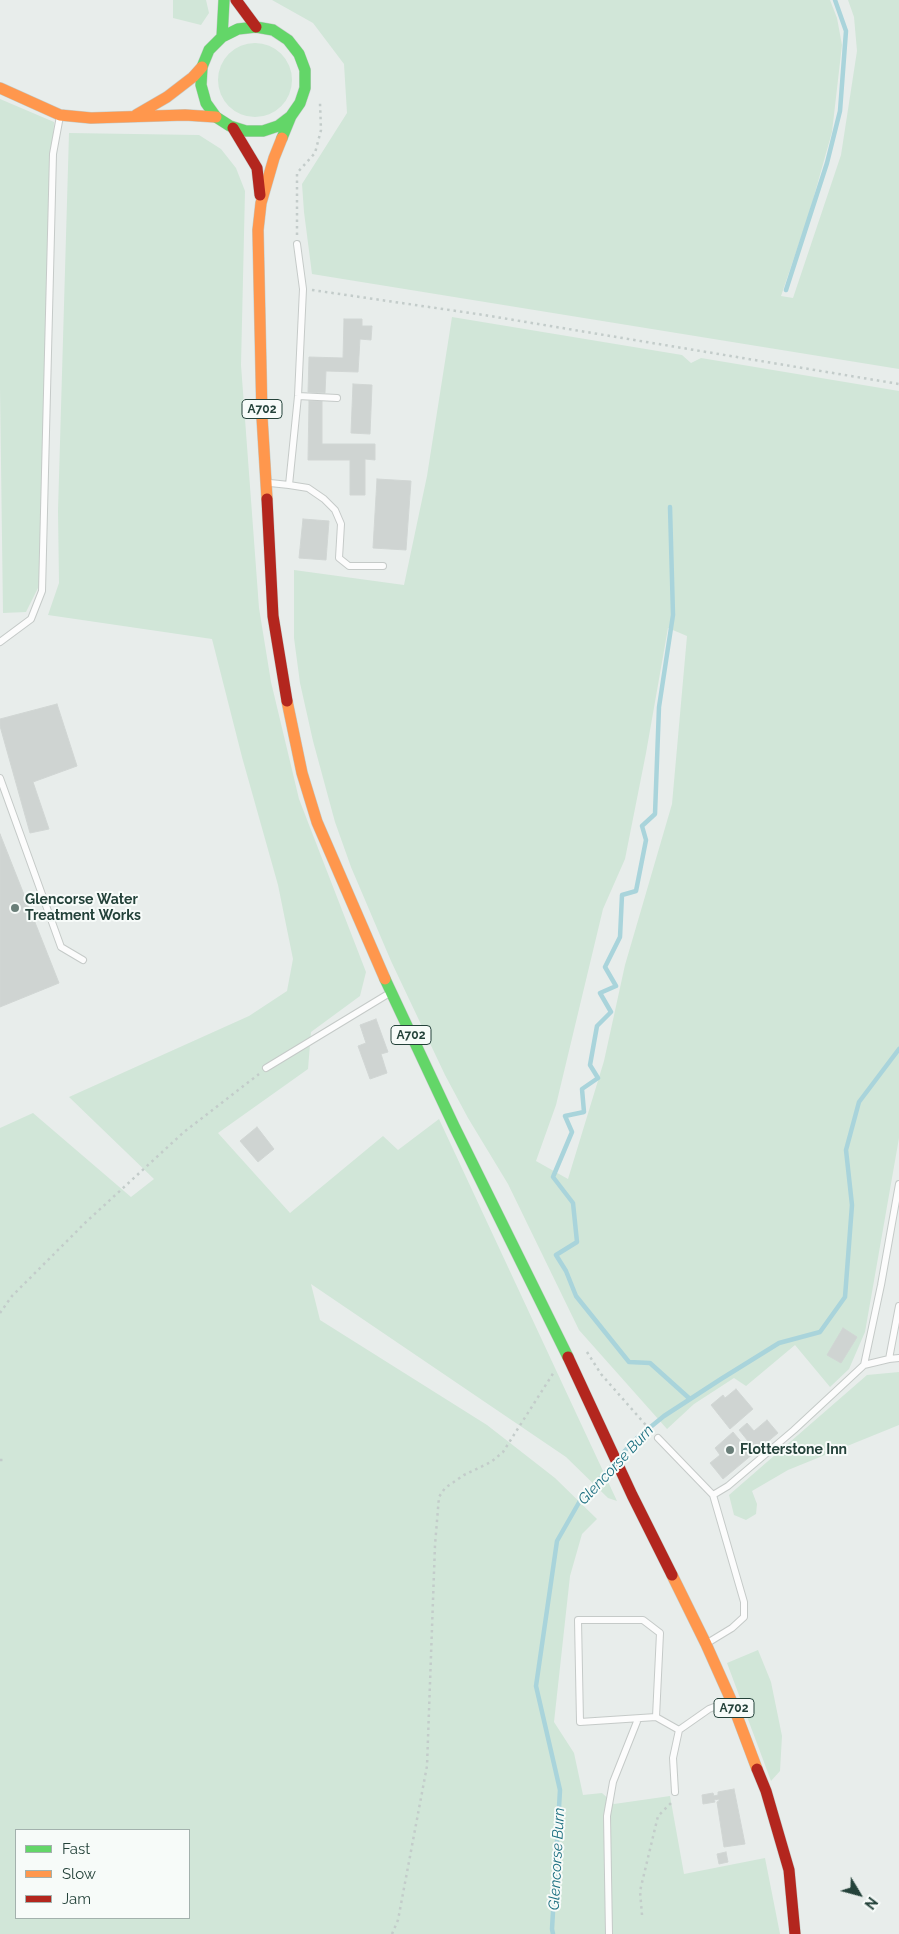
<!DOCTYPE html>
<style>
body{margin:0}
#map{position:relative;width:899px;height:1934px;overflow:hidden;background:#e8edeb;font-family:Raleway,sans-serif}
canvas{display:block}
.legend{position:absolute;left:15px;top:1829px;width:175px;height:90px;box-sizing:border-box;background:#f7fbf9;border:1px solid #a3b1ad;margin:0;padding:6px 9px;list-style:none;font-size:15px;color:#24423a}
.legend li{display:flex;align-items:center;gap:10px;height:25px}
.legend b{width:25px;border:1px solid #a3b1ad}
.north{position:absolute;left:834px;top:1869px;width:50px;height:50px;-webkit-text-stroke:4px #f7fbf9;paint-order:stroke;rotate:127deg;font-size:14px;font-weight:700;line-height:20px;text-align:center;color:#24423a}
.north::after{content:'';display:block;margin:auto;width:18px;height:22px;background:#24423a;clip-path:polygon(50% 0,100% 100%,50% 72%,0 100%)}
</style>
<div id="map">
<canvas width="899" height="1934"></canvas>
<ul class="legend">
<li><b style="height:6px;background:#63d668"></b>Fast</li>
<li><b style="height:6px;background:#ff974d"></b>Slow</li>
<li><b style="height:6px;background:#b3261e"></b>Jam</li>
</ul>
<div class="north">N</div>
</div>
<script>
const c = document.querySelector('canvas').getContext('2d');
c.lineJoin = 'round';
function fill(path, color) { c.fillStyle = color; c.fill(path, 'evenodd'); }
const toPath = rows => new Path2D(rows.map(r => 'M' + r).join(''));
function strokePath(path, color, width, dash) { c.strokeStyle = color; c.lineWidth = width; c.lineCap = dash ? 'butt' : 'round'; c.setLineDash(dash || []); c.stroke(path); }
function label(font, color, halo, rows, align = 'center') {
  c.font = font + ' Raleway,sans-serif'; c.lineWidth = 4; c.setLineDash([]); c.textBaseline = 'middle'; c.strokeStyle = halo; c.fillStyle = color; for (const [text, x, y, turn = 0] of rows) {
    c.save(); c.translate(x, y); c.rotate((+turn || 0) * Math.PI / 180); c.textAlign = isNaN(turn) ? turn : align; if (halo) c.strokeText(text, 0, 0); c.fillText(text, 0, 0); c.restore();
  }
}
fill(toPath([
 [173,0,206,0,209,13,201,25,173,18],
 [272,0,830,0,837,18,842,45,832,132,809,214,781,296,793,298,841,155,857,51,854,17,848,0,899,0,899,369,312,274,304,212,302,184,347,113,344,64,313,23],
 '218 80a37 37 0 1 1 74 0a37 37 0 1 1-74 0Z',
 [0,99,54,122,39,586,26,612,3,613,0,388],
 [69,133,199,135,221,149,236,168,245,191,241,365,259,608,271,682,299,799,366,972,360,996,311,1032,308,1069,218,1133,290,1213,383,1136,398,1150,439,1119,617,1501,608,1498,566,1457,311,1284,320,1320,487,1425,555,1478,597,1519,582,1534,570,1576,554,1722,574,1753,583,1795,602,1793,614,1804,670,1796,684,1874,765,1858,780,1934,0,1934,0,1128,33,1113,131,1197,154,1179,69,1097,249,1016,287,991,293,959,278,885,242,757,212,639,48,615,59,583,58,511],
 [16,1830,189,1830,189,1918,16,1918],
 [452,317,682,355,691,363,701,358,899,391,899,1138,865,1332,849,1369,830,1387,795,1345,746,1386,734,1378,694,1404,667,1429,579,1330,508,1184,468,1118,445,1075,391,961,351,867,335,822,313,741,300,683,294,638,294,570,404,585,427,476],
 [668,628,687,636,672,804,625,965,604,1061,568,1179,536,1161,556,1105,603,909,625,859,646,753],
 [899,1372,899,1425,788,1470,752,1491,757,1504,756,1514,746,1520,734,1515,729,1495,867,1375],
 [758,1650,771,1682,782,1736,780,1771,771,1781,727,1663]
]), '#d1e6d8');
strokePath(toPath([
 [786,290,827,163,840,111,846,31,835,0],
 [670,507,673,615,659,707,655,814,642,826,646,840,636,891,622,895,620,937,605,967,616,986,600,993,611,1012,597,1026,590,1065,598,1078,582,1089,584,1112,565,1116,572,1132,553,1177,573,1203,577,1242,556,1255,566,1271,576,1296,629,1362,650,1363,690,1399],
 [620,1456,637,1438,664,1416,721,1379,779,1343,820,1332,845,1297,852,1205,846,1150,859,1102,899,1049],
 [553,1934,552,1929,560,1790,536,1686,557,1541,581,1499,612,1466]
]), '#a9d4db', 4.5);
const building = toPath([
 [344,319,362,319,362,326,372,326,371,340,360,339,358,372,326,371,325,393,308,392,309,357,343,358,344,319],
 [353,384,372,385,370,434,351,433,353,384],
 [309,401,322,401,322,444,375,444,375,460,365,459,365,495,350,495,350,460,308,460,309,401],
 [377,479,411,481,406,550,373,548,377,479],
 [303,519,329,521,326,560,299,558,303,519],
 [57,704,77,766,33,782,49,829,30,833,0,726,0,719,57,704],
 [0,834,59,983,0,1007,0,834],
 [376,1019,388,1052,381,1054,387,1073,370,1079,358,1046,366,1043,360,1025,376,1019],
 [257,1127,274,1149,258,1162,240,1141,257,1127],
 [843,1328,857,1337,841,1363,827,1355,843,1328],
 [736,1389,753,1409,730,1429,711,1405,723,1395,725,1398,736,1389],
 [767,1420,778,1433,723,1479,710,1463,720,1455,715,1448,733,1432,743,1444,748,1441,739,1430,747,1423,754,1431,767,1420],
 [734,1789,745,1844,724,1847,717,1802,719,1801,719,1799,714,1800,715,1802,703,1804,702,1795,713,1793,714,1796,718,1795,718,1792,734,1789],
 [726,1852,728,1862,719,1864,717,1854,726,1852]
]);
fill(building, '#cfd4d2');
strokePath(building, '#d1d6d4', 1);
const lane = toPath([
 [298,396,337,398],
 [270,483,289,485,298,396,303,289,297,244],
 [289,485,308,488,324,499,335,510,341,524,339,558,349,566,383,566],
 [0,642,31,619,42,591,53,154,60,116],
 [0,778,61,947,83,960],
 [266,1068,388,994],
 [889,1359,899,1306],
 [864,1365,889,1359,899,1358],
 [658,1438,713,1495,744,1602,744,1617,732,1628,709,1642],
 [713,1495,728,1486,794,1430,864,1365,881,1285,899,1184],
 [656,1717,660,1633,643,1620,578,1620,580,1722,656,1717,679,1730],
 [675,1792,673,1758,679,1730,709,1709,727,1702],
 [609,1934,607,1816,613,1782,638,1719]
]);
const fast = toPath([
 [222,37,224,0],
 [282,138,291,116,300,103,305,88,305,70,299,54,288,40,273,30,256,27,238,29,222,37,209,50,202,67,201,85,206,103,216,117,230,126,246,131,263,131,278,126,291,116],
 [385,979,454,1126,568,1357]
]);
const slow = toPath([
 [0,88,60,115,91,118,185,115,216,117],
 [136,115,167,97,193,77,202,67],
 [267,499,262,417,258,230,261,203,274,158,282,138],
 [287,701,302,773,317,822,385,979],
 [672,1575,706,1644,731,1700,757,1769]
]);
const jam = toPath([
 [236,0,256,27],
 [233,128,257,168,260,195],
 [267,499,273,616,287,701],
 [568,1357,632,1495,672,1575],
 [757,1769,766,1791,789,1870,795,1934]
]);
strokePath(lane, '#c5cac8', 8);
strokePath(fast, '#c3cbc8', 12);
strokePath(slow, '#c3cbc8', 12);
strokePath(jam, '#c3cbc8', 12);
strokePath(toPath([
 [297,235,297,173,315,153,321,130,320,103],
 [312,290,484,315,899,384],
 [0,1313,12,1296,86,1222,184,1132,259,1074],
 [587,1352,601,1374,651,1431],
 [0,1460,4,1460],
 [642,1915,640,1891,658,1816,673,1801],
 [392,1934,398,1920,427,1766,435,1545,439,1497,445,1488,464,1475,491,1462,503,1452,554,1372]
]), '#c3ccca', 2.5, [2.5, 4]);
strokePath(lane, '#fcfcfc', 6);
strokePath(fast, '#63d668', 11);
strokePath(slow, '#ff974d', 11);
strokePath(jam, '#b3261e', 11);
for (const [x, y, r, color] of [
 [15,908,5,"#697e78"],
 [730,1450,5,"#697e78"]
]) { const dot = new Path2D(); dot.arc(x, y, r, 0, 2 * Math.PI); c.fillStyle = color; c.fill(dot); strokePath(dot, '#f7fbf9', 2); }
for (const [x, y, w] of [
 [262,409,40],
 [411,1035,40],
 [734,1708,40]
]) { const box = new Path2D(); box.roundRect(x - w / 2, y - 9.5, w, 19, 4); c.fillStyle = '#f7fbf9'; c.fill(box); strokePath(box, '#24423a', 1); }
label('bold 12px', '#24423a', null, [
 ["A702",262,409],
 ["A702",411,1035],
 ["A702",734,1708]
]);
label('bold 14px', '#24423a', '#f7fbf9', [
 ["Glencorse Water",25,900],
 ["Treatment Works",25,916],
 ["Flotterstone Inn",740,1450]
], 'left');
label('italic 15px', '#1c6f80', '#f7fbf9', [
 ["Glencorse Burn",616,1465,-47],
 ["Glencorse Burn",557,1859,-87]
]);
</script>
